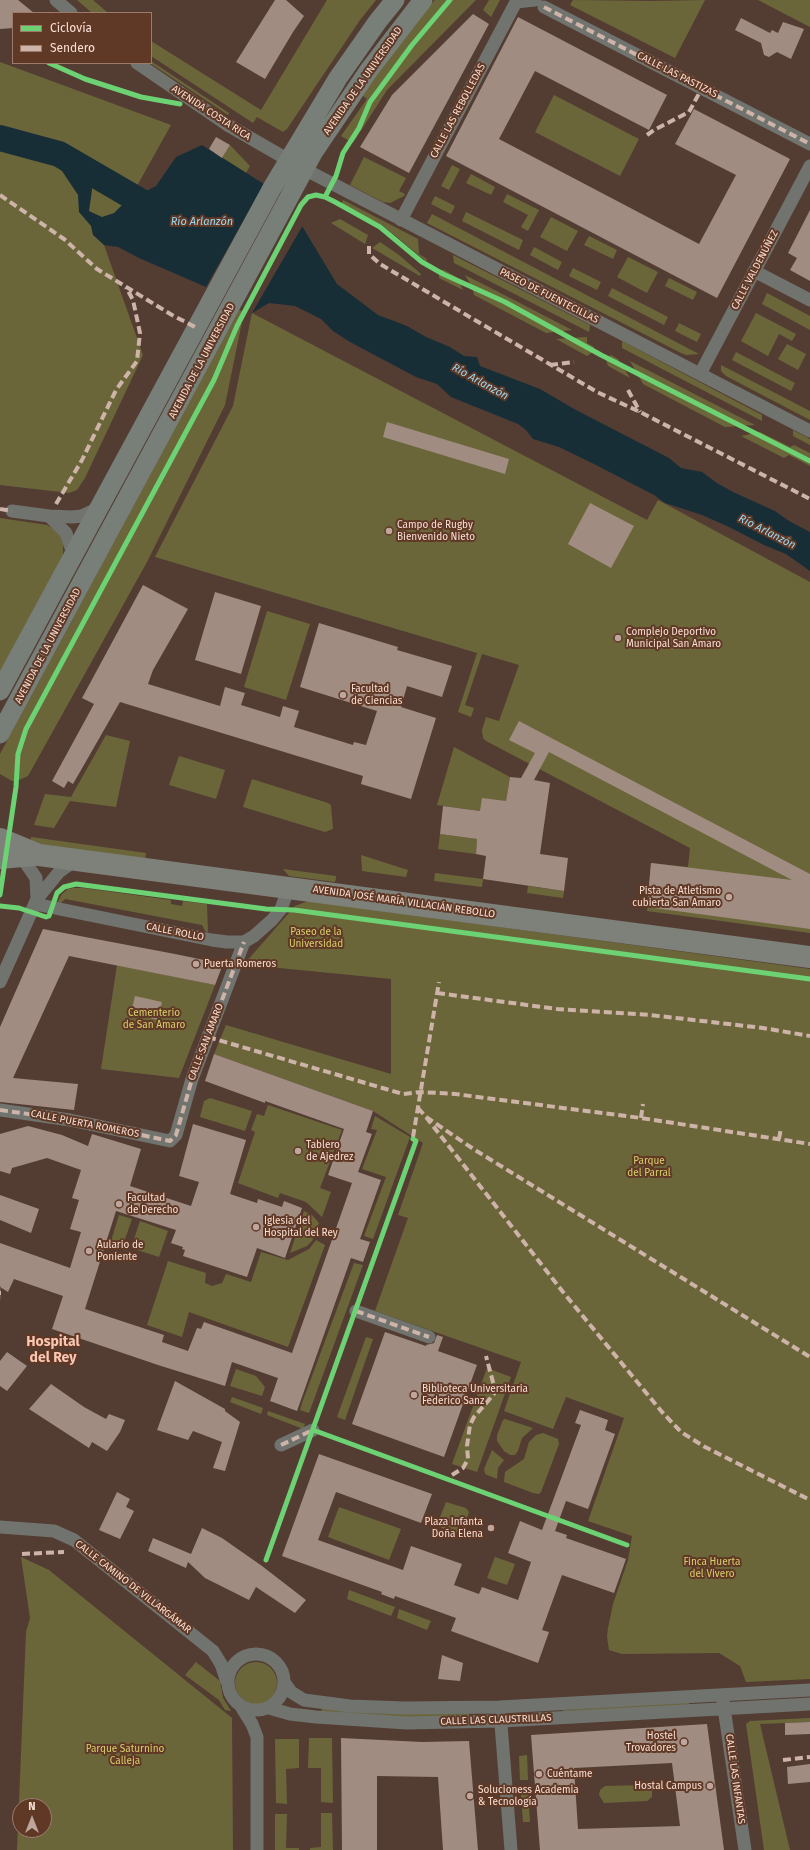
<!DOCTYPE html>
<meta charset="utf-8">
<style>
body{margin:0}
#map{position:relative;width:810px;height:1850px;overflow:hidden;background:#533d33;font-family:"Fira Sans",sans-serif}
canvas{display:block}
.legend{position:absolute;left:12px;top:12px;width:140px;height:52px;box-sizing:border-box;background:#603826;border:1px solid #9d7b6c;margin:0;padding:5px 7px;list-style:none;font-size:12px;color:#f8dfd4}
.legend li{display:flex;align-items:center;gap:8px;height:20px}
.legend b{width:20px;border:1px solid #9d7b6c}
.north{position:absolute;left:12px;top:1798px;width:40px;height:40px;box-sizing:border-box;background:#603826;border:1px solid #9d7b6c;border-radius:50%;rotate:0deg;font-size:11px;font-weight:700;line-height:16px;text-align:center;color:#f8dfd4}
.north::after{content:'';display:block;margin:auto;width:14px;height:18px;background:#bea69c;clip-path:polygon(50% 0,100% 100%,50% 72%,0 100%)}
</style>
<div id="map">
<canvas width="810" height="1850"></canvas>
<ul class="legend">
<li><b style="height:5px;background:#6cd273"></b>Ciclovía</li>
<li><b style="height:5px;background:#ceb3a9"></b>Sendero</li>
</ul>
<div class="north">N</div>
</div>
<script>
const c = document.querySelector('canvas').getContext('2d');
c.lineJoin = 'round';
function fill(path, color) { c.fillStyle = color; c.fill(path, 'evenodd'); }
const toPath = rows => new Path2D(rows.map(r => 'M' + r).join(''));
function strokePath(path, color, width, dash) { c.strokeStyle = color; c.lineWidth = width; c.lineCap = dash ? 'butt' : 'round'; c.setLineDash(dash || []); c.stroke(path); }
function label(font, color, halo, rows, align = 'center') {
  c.font = font + ' "Fira Sans",sans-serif'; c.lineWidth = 4; c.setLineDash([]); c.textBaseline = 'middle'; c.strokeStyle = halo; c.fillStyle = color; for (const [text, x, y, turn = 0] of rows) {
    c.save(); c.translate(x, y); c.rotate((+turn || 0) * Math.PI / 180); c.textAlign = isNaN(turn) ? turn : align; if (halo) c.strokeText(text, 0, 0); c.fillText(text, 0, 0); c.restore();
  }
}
fill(toPath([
 [77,0,93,0,108,13,92,13],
 [327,0,376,0,360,20,287,129,283,132,257,117,253,123,151,56,151,41,261,110],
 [435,0,476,0,387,90,353,143,341,136,367,99,362,95,420,15],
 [489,0,500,0,491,17,483,10],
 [573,0,652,1,705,0,675,58,570,5],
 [758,0,810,0,810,27],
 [151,61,229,113,228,115,150,63],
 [0,62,171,125,104,245,143,355,85,478,77,490,69,493,0,485],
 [554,95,639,139,620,176,535,132],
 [230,145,250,166,246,173,222,158],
 [364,157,406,178,399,191,405,194,404,196,390,203,383,202,350,185],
 [452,165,460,169,449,190,441,186],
 [471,174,495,187,491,195,466,183],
 [507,194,539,210,528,231,521,227,528,215,503,202],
 [435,196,455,206,451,214,431,204],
 [343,200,418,239,419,254,427,259,426,261,382,225,341,204],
 [466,212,523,240,519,250,462,221],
 [432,214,699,354,686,355,681,353,427,223],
 [551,217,578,231,567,251,540,237],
 [340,219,368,235,365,244,331,223],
 [589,236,617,250,613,259,584,245],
 [380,242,399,255,421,274,420,276,372,248],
 [534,247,562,262,558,270,530,255],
 [453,255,590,325,589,332,454,263],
 [628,257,658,272,647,293,617,277],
 [573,268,601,282,597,290,569,276],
 [439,270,444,270,458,278,463,290,439,278],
 [465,275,514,300,572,330,546,333,474,295,472,287],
 [669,278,697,292,693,300,665,286],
 [612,288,668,317,664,325,608,296],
 [767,293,810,316,810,330,762,304],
 [239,310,244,312,225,405,147,562,28,776,19,780,12,781,0,774,0,754],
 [252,313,647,520,658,500,810,582,810,933,647,911,651,863,688,867,690,848,486,741,483,738,482,730,486,717,499,721,519,665,482,654,465,705,474,708,471,717,458,712,477,653,155,557,233,406],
 [756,313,796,334,792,341,779,334,768,356,741,341],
 [679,323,701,334,697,342,675,331],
 [587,337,587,343,594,347,593,352,587,356,556,339],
 [622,341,762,415,762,421,622,348],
 [787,344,806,354,798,370,778,359],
 [736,352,795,383,791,391,732,360],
 [611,355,618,359,630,378,608,366,606,360],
 [630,361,755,425,725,427,643,384],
 [721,365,810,411,810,420,726,376,721,371],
 [793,430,810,439,810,445,793,436],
 [760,432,790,447,794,445,810,453,810,466,789,455,784,458,741,436],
 [0,518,47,525,56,530,61,537,63,544,63,556,0,673],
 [267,611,310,624,286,700,244,687],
 [106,735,130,741,116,807,70,801,54,828,34,825,45,794,71,797],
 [454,747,510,777,506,801,480,811,437,805],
 [179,756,225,770,216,799,169,785],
 [252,779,328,803,331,805,333,829,325,832,243,807],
 [440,834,477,839,476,854,438,849],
 [31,837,146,853,145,860,30,843],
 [361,855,408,870,406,877,362,871],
 [283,869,336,876,336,878,335,882,289,876],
 [435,873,483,879,482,887,434,881],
 [528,886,564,891,563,898,527,893],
 [74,888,83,888,171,900,171,904,182,906,183,901,207,904,208,932,205,931,202,925,65,899,60,904,57,903,62,894,68,889],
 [308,901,810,969,810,1679,746,1682,740,1666,719,1653,622,1654,609,1650,607,1637,608,1628,613,1604,628,1560,632,1536,588,1521,624,1418,566,1397,553,1429,504,1411,521,1362,375,1311,408,1218,398,1215,423,1143,373,1111,214,1054,226,1025,391,1074,391,979,249,965,246,962,295,906],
 [117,965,215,985,179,1078,101,1069],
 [210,1098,252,1111,245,1131,200,1117,204,1101],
 [268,1105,342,1130,320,1188,331,1192,322,1217,306,1202,280,1193,278,1198,238,1183,255,1132,251,1130,257,1114,264,1116],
 [375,1116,410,1137,373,1239,364,1236,386,1177,362,1169,377,1130,371,1129],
 [304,1211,312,1215,319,1223,312,1241,307,1246,290,1253],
 [119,1215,132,1219,123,1245,111,1241],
 [140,1221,168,1231,159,1257,131,1248],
 [316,1240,325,1245,288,1347,189,1312,182,1337,147,1325,168,1261,206,1273,205,1283,212,1286,222,1283,226,1274,251,1282,261,1252,288,1260,309,1249],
 [354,1263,363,1265,309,1413,300,1410,302,1403],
 [366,1337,373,1339,345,1420,337,1417],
 [487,1368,511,1377,477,1472,452,1464],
 [236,1369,256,1376,265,1387,262,1396,230,1386],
 [232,1397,263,1408,261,1414,230,1402],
 [268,1411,305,1424,303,1429,267,1415],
 [505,1419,533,1428,522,1438,518,1451,515,1455,510,1455,504,1451,497,1441,497,1435,503,1420],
 [543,1433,558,1439,559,1444,541,1492,539,1494,533,1493,504,1482,505,1472,524,1459,529,1442,536,1435],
 [492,1450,504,1460,498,1468,497,1479,485,1474,484,1469],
 [446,1502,466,1508,469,1512,462,1532,458,1533,448,1531,438,1526,438,1522],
 [339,1507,401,1529,389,1560,328,1537],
 [21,1557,49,1570,232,1718,233,1850,17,1850,26,1632,30,1618],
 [20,1806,44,1806,44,1830,20,1830],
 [495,1557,515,1564,507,1585,487,1578],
 [349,1590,395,1607,392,1614,391,1616,347,1599],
 [399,1609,431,1621,427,1630,397,1618],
 [196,1662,220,1681,223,1698,231,1711,225,1710,219,1700,185,1675],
 '235 1683a21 21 0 1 1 42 0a21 21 0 1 1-42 0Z',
 [689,1701,689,1706,563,1712,563,1710],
 [322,1707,469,1713,469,1718,404,1718,321,1712],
 [810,1718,810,1722,760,1724,790,1850,764,1850,746,1724,750,1721],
 [309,1738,332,1738,333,1803,321,1802,321,1768,308,1768],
 [275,1739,299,1739,299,1768,286,1769,287,1804,276,1803],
 [527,1755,528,1780,520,1780,519,1756],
 [647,1785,652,1790,652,1797,647,1801,604,1803,599,1795,600,1790,605,1786],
 [528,1793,530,1822,523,1822,521,1794],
 [321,1813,332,1813,333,1850,310,1850,310,1848,321,1847],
 [275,1814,287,1814,286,1848,299,1848,299,1850,275,1850]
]), '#6b663a');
fill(toPath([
 [0,130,18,131,39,138,58,143,70,151,85,164,91,177,92,190,89,211,102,217,114,213,125,202,156,186,176,157,202,145,264,184,260,220,302,226,337,284,378,315,407,326,426,337,450,347,464,356,477,357,480,366,540,389,576,410,669,458,681,468,702,472,717,483,733,492,775,511,789,521,810,532,810,571,786,554,764,545,727,526,702,515,665,503,654,495,592,463,559,447,533,439,526,430,518,424,451,397,437,384,416,377,350,342,333,331,321,319,295,306,269,303,252,313,206,287,139,258,118,247,104,245,93,235,91,226,79,212,78,195,62,171,48,157,33,153,0,148]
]), '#182e37');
fill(toPath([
 [264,184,262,219,303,225,252,313,206,287]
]), '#533d33');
strokePath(toPath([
 [0,138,59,154,164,215]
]), '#182e37', 26);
fill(toPath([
 [0,0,18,0,34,13,13,13,13,28,0,29],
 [275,0,286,0,304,16,293,32,265,79,236,62],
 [473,14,489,24,409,173,360,147,392,95],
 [518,17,667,95,649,130,535,71,499,139,699,244,736,175,675,144,694,109,790,159,717,298,446,156],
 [741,18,770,33,772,30,778,33,783,22,804,29,791,59,777,52,769,57,764,55,761,43,735,30],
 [216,137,230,145,222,158,209,149],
 [810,210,810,281,790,270,797,258,788,253],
 [387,422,509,459,505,474,383,437],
 [590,503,634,526,611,568,568,544],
 [143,585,188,609,153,670,148,684,220,706,225,687,245,693,241,705,280,717,283,706,299,711,294,727,353,745,354,742,366,745,377,711,300,687,319,623,398,647,397,650,452,666,442,697,407,686,401,707,436,718,411,799,361,784,363,776,120,702,73,784,68,781,64,788,52,781,94,704,82,698],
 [215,592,261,606,241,674,195,660],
 [519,721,810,874,810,929,647,907,651,863,792,880,549,752,534,780,550,783,540,854,568,858,564,891,483,879,486,856,476,854,477,839,440,834,443,806,480,811,482,798,506,801,510,777,521,778,535,753,509,740],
 [43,929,175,954,223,964,215,985,69,956,13,1078,78,1084,74,1110,0,1102,0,1027],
 [135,996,162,1002,158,1020,131,1013],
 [214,1054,373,1111,366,1132,372,1134,358,1172,381,1180,360,1239,370,1242,363,1262,351,1258,297,1411,270,1401,278,1378,232,1362,225,1386,158,1365,52,1329,63,1296,14,1279,8,1292,0,1287,0,1243,70,1268,81,1232,70,1229,79,1200,72,1198,81,1170,47,1158,12,1168,10,1174,0,1171,0,1134,28,1126,62,1135,88,1146,92,1134,141,1149,130,1186,191,1206,199,1182,179,1176,193,1124,246,1140,230,1194,257,1203,258,1199,282,1207,284,1201,302,1208,285,1258,257,1248,247,1277,183,1256,185,1250,182,1249,183,1247,171,1243,176,1230,116,1211,85,1309,164,1335,162,1342,188,1351,197,1328,201,1329,204,1322,292,1353,352,1183,328,1175,344,1129,265,1101,265,1103,205,1081],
 [0,1195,39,1209,31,1233,0,1220],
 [385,1332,426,1346,426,1345,434,1343,437,1335,443,1337,438,1351,477,1365,444,1457,352,1424],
 [7,1352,27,1366,7,1391,0,1386,0,1361],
 [175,1381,225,1409,225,1411,240,1422,225,1471,213,1468,222,1442,193,1431,188,1440,157,1430],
 [51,1384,84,1407,106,1419,109,1414,125,1420,120,1432,107,1451,92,1442,89,1448,29,1409],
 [580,1410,608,1420,605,1430,615,1434,588,1509,566,1501,555,1531,567,1535,566,1538,626,1559,614,1593,562,1575,542,1630,549,1632,538,1663,451,1631,456,1618,395,1596,394,1599,381,1594,382,1592,282,1556,319,1454,432,1494,421,1523,336,1492,318,1540,403,1570,411,1546,462,1564,454,1585,479,1594,482,1587,518,1600,531,1562,508,1553,520,1521,542,1530,581,1425,575,1423],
 [117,1492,130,1499,126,1507,134,1511,120,1539,99,1530],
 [202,1528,222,1538,262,1566,306,1600,295,1613,256,1587,249,1600,205,1578,188,1562,186,1568,148,1551,153,1538,191,1554],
 [442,1655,463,1663,460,1681,438,1679],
 [810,1722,810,1734,785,1735,785,1723],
 [707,1724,724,1850,540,1850,531,1735],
 [672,1763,680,1826,578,1829,574,1768],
 [341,1738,422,1742,469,1741,478,1850,443,1850,438,1777,377,1776,377,1850,342,1850],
 [810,1764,810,1782,788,1784,787,1767]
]), '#a18c82');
strokePath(toPath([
 [0,1293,1,1293]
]), '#6c554b', 13, [13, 6]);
strokePath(toPath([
 [56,0,71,13],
 [517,0,516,2,535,0],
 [544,7,810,144],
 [137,63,226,124,304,169,810,431],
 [401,220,516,2],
 [754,271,810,300],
 [700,374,810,166],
 [12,511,49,516,72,517,82,516,99,508],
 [49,516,66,533,73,554],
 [21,856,36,878,37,899],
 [35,904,212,940,227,942,244,942,254,936,272,920,281,909,289,887],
 [0,982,37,899,59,872,77,859],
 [0,1110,70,1120,170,1141,176,1135,192,1079,244,942],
 [356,1311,429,1337],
 [281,1445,313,1430],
 [0,1527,54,1531,74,1540,213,1651,221,1664,227,1682],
 '228 1682a28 28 0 1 1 56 0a28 28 0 1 1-56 0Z',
 [284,1682,291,1692,304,1700,350,1706,404,1708,500,1707,810,1690],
 [723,1701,745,1850],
 [242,1708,252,1724,257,1737,257,1850],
 [269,1708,290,1714,316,1717,407,1723,501,1721,810,1704],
 [500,1712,511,1850]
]), '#70736e', 13);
strokePath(toPath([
 [0,691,272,188,338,78,378,21,395,0],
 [0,734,313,153,369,70,423,0]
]), '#787e78', 19);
strokePath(toPath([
 [0,839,39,855,810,957],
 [0,858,34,855]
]), '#7e807a', 22);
strokePath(toPath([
 [544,7,810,144],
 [647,135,654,130,689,112,702,88],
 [0,195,64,239,97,269,172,315,197,328],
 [369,246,369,254,380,264,597,392,640,412,810,499],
 [550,365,574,362],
 [628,390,640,412],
 [56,504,82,460,116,390,137,361,140,333,133,300,126,287],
 [0,509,12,511],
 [437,993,557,1009,650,1015,763,1028,810,1036],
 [208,1037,403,1094,421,1092,455,1094,641,1118,810,1144],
 [418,1108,426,1117,475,1150,810,1357],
 [0,1110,70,1120,170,1141,176,1135,192,1079,244,942],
 [426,1117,563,1292,662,1412,681,1432,705,1447,810,1500],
 [641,1118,643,1104],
 [413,1137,439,982],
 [779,1139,781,1128],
 [0,1293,1,1293],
 [356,1311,429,1337],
 [281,1445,313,1430],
 [452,1475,463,1468,468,1459,467,1446,470,1425,474,1417,494,1394,494,1386,486,1356],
 [22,1554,64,1552],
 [783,1760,810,1757]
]), '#ceb3a9', 4, [8, 4]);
strokePath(toPath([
 [49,63,85,79,141,97,180,104],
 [325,197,336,176,343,153,359,128,370,102,412,45,450,0],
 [0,895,16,787,18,754,26,729,214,380,237,326,301,205,308,197,316,195,325,197,335,202,380,227,422,262,443,274,505,302,601,355,810,461],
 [0,906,19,908,46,917,49,916,57,893,64,887,76,884,266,909,294,910,810,979],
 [313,1430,627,1545],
 [266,1560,416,1141,413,1139]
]), '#6cd273', 5);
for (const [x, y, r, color] of [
 [389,531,4,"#bea69c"],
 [618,638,4,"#bea69c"],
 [343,695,4,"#bea69c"],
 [729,897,4,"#bea69c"],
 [196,964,4,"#bea69c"],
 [298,1151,4,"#bea69c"],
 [119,1204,4,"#bea69c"],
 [256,1227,4,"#bea69c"],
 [89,1251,4,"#bea69c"],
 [414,1395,4,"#bea69c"],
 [491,1528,4,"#bea69c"],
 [684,1742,4,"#bea69c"],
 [539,1774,4,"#bea69c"],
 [710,1786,4,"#bea69c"],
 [470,1796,4,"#bea69c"]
]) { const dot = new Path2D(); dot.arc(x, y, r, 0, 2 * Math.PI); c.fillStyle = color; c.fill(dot); strokePath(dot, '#603826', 1.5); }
label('10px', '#f8dfd4', '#603826', [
 ["CALLE LAS PASTIZAS",677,75,27],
 ["AVENIDA DE LA UNIVERSIDAD",363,81,-55],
 ["CALLE LAS REBOLLEDAS",458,111,-62],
 ["AVENIDA COSTA RICA",211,113,33],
 ["CALLE VALDENÚÑEZ",755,270,-62],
 ["PASEO DE FUENTECILLAS",549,296,27],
 ["AVENIDA DE LA UNIVERSIDAD",202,361,-62],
 ["AVENIDA DE LA UNIVERSIDAD",48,646,-62],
 ["AVENIDA JOSÉ MARÍA VILLACIÁN REBOLLO",404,902,8],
 ["CALLE ROLLO",175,932,11],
 ["CALLE SAN AMARO",206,1042,-69],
 ["CALLE PUERTA ROMEROS",85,1124,11],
 ["CALLE CAMINO DE VILLARGÁMAR",133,1587,38],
 ["CALLE LAS CLAUSTRILLAS",496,1720,-2],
 ["CALLE LAS INFANTAS",735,1779,82]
]);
label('10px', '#f8dfd4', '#603826', [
 ["Campo de Rugby",397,525],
 ["Bienvenido Nieto",397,537],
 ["Complejo Deportivo",626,632],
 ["Municipal San Amaro",626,644],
 ["Facultad",351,689],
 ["de Ciencias",351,701],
 ["Pista de Atletismo",721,891,"right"],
 ["cubierta San Amaro",721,903,"right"],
 ["Puerta Romeros",204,964],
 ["Tablero",306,1145],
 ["de Ajedrez",306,1157],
 ["Facultad",127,1198],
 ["de Derecho",127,1210],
 ["Iglesia del",264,1221],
 ["Hospital del Rey",264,1233],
 ["Aulario de",97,1245],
 ["Poniente",97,1257],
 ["Biblioteca Universitaria",422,1389],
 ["Federico Sanz",422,1401],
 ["Plaza Infanta",483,1522,"right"],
 ["Doña Elena",483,1534,"right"],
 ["Hostel",676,1736,"right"],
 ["Trovadores",676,1748,"right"],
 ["Cuéntame",547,1774],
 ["Hostal Campus",702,1786,"right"],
 ["Solucioness Academia",478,1790],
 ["& Tecnología",478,1802]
], 'left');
label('10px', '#d8d06b', '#603826', [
 ["Paseo de la",316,932],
 ["Universidad",316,944],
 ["Cementerio",154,1013],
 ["de San Amaro",154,1025],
 ["Parque",649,1161],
 ["del Parral",649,1173],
 ["Finca Huerta",712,1562],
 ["del Vivero",712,1574],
 ["Parque Saturnino",125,1749],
 ["Calleja",125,1761]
]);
label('italic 11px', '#99daf3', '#603826', [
 ["Río Arlanzón",202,222],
 ["Río Arlanzón",480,382,29],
 ["Río Arlanzón",767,532,27]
]);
label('bold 14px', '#f9c7b2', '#603826', [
 ["Hospital",53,1342],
 ["del Rey",53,1358]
]);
</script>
